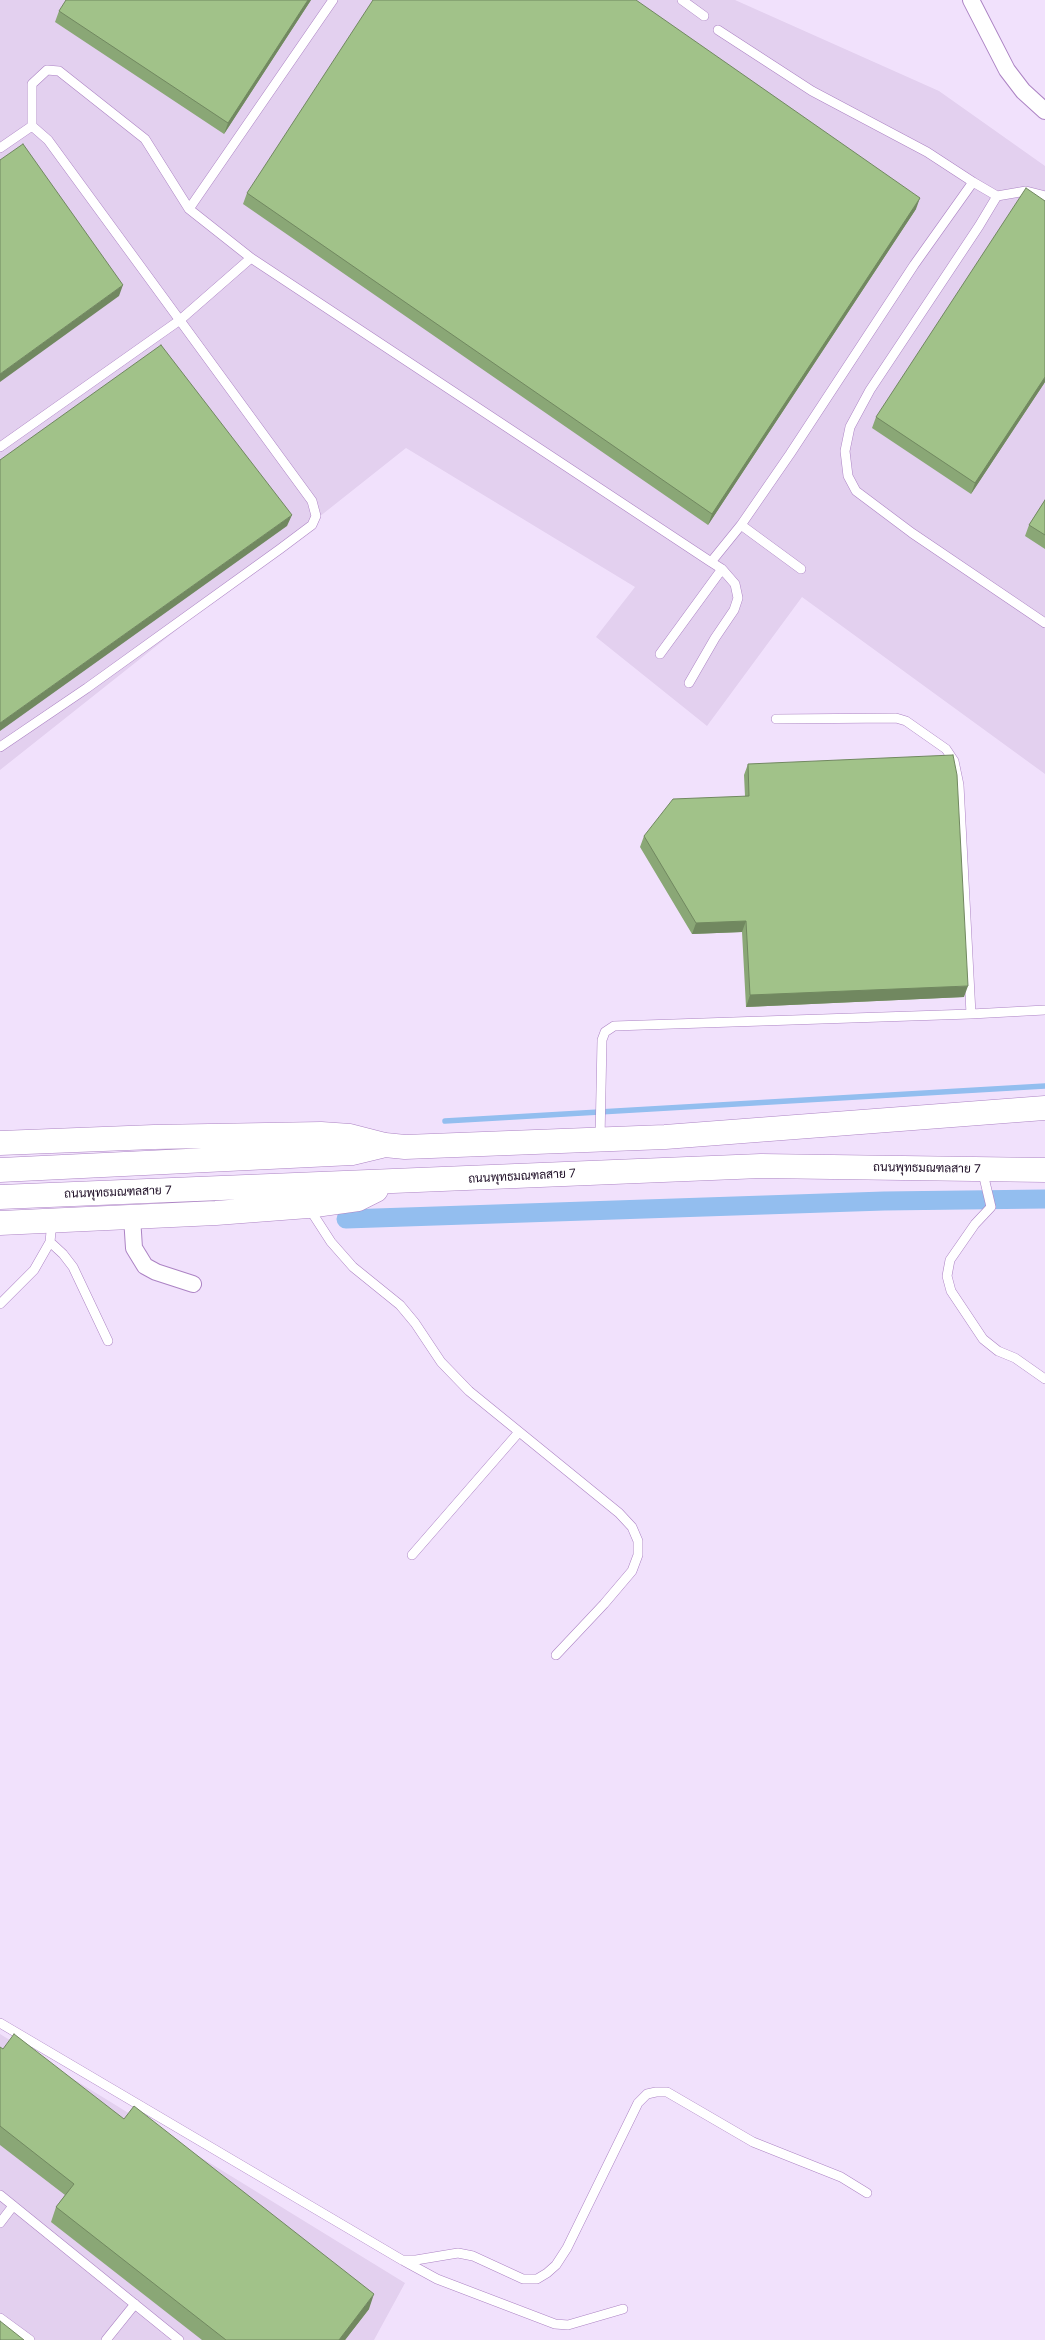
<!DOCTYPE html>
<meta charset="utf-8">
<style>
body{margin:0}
canvas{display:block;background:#f1e1fc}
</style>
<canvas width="1045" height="2340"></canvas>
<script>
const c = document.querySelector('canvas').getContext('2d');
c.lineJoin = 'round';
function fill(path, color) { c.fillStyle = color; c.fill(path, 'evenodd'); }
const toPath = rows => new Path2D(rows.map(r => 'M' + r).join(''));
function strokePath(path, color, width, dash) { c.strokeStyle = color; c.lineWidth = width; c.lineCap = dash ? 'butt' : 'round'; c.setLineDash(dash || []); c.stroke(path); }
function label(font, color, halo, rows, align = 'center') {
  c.font = font + ' Lato,Sarabun,sans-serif'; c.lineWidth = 4; c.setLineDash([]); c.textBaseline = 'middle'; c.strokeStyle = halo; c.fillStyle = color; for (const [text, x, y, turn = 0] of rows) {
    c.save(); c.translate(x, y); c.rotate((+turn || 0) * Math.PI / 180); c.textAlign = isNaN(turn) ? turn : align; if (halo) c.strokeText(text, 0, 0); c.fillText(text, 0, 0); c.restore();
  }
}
fill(toPath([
 [0,0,735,0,939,91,1045,166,1045,774,802,597,707,726,596,637,635,587,406,448,0,770],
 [0,2034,405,2283,374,2340,0,2340]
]), '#e3d0ef');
strokePath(toPath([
 [445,1121,1045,1086]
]), '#93beef', 5.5);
strokePath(toPath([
 [346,1219,884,1201,1045,1199]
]), '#93beef', 19);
const service = toPath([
 [682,0,704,16],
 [32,126,32,84,47,70,59,71,145,139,189,209,251,258,711,562,741,525,790,454,914,265,973,182,927,152,812,91,718,30],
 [0,148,32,126,48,140,312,501,316,516,312,525,280,549,87,688,0,747],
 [973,182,997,196,1026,191,1045,196],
 [997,196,979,226,870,390,850,427,845,451,848,476,856,491,912,533,1045,623],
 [189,209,333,0],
 [0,447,180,320,251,258],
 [741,525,801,569],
 [660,654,722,569],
 [689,683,715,638,734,610,738,598,735,584,722,569,711,562],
 [776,719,896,718,906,721,946,749,954,761,959,785,971,1014,1045,1010],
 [600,1139,602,1040,605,1032,614,1026,971,1014],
 [982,1169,991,1207,975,1224,950,1260,947,1276,951,1291,983,1339,998,1351,1015,1358,1045,1379],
 [309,1208,331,1242,353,1267,400,1305,415,1323,441,1362,469,1391,619,1513,632,1527,638,1541,638,1555,632,1571,604,1604,556,1655],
 [50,1242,63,1254,73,1267,108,1341],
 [0,1304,34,1270,50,1242,52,1221],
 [412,1555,519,1432],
 [0,2023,402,2260,416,2260,458,2253,473,2256,523,2279,537,2279,547,2273,556,2265,567,2248,638,2103,647,2094,656,2092,667,2092,753,2142,841,2177,867,2193],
 [0,2195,179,2340],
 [0,2223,13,2206],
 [404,2261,437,2279,555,2324,568,2325,623,2309],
 [0,2318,30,2340],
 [106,2340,135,2304]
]);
const minor = toPath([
 [971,0,1007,70,1023,91,1045,111],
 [132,1217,134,1248,145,1266,156,1272,193,1284]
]);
const secondary = toPath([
 [0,1143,154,1137,321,1134,350,1136,385,1145,405,1147,665,1137,1045,1108],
 [0,1170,352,1153,381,1146],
 [0,1197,761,1166,1045,1170],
 [0,1223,216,1213,308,1206,358,1199,376,1190]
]);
strokePath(service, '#ac83c4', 10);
strokePath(minor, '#ac83c4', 18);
strokePath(secondary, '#ac83c4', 25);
strokePath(service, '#fff', 9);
strokePath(minor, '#fff', 16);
strokePath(secondary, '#fff', 24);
fill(toPath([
 [311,0,224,134,55,22,59,11],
 [247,193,916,209,708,525,243,204],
 [1045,382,971,494,872,428,876,417],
 [1045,500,1045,549,1025,536,1029,525],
 [748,764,964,997,746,1007,742,932,692,934,640,847,644,836,745,796,744,775],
 [0,2047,369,2309,345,2340,202,2340,51,2222,56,2207,65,2195,0,2145]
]), '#8aa776');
fill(toPath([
 [308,0,311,0,224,134,228,123],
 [920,198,916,209,708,525,712,514],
 [123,285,119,296,0,382,0,374],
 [1045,377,1045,382,971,494,975,483],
 [292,515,287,526,0,731,0,723],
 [746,921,742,932,692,934,696,923],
 [968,986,964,997,746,1007,750,995],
 [374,2294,369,2309,345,2340,339,2340]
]), '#718860');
const building = toPath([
 [66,0,308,0,228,123,59,11,66,0],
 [373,0,636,0,920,198,712,514,247,193,373,0],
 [23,144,123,285,0,374,0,160,23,144],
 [1026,188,1045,201,1045,377,975,483,876,417,1026,188],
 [161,345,292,515,0,723,0,460,161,345],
 [1045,500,1045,535,1029,525,1045,500],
 [953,755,957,775,968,986,750,995,746,921,696,923,644,836,673,799,749,796,748,764,953,755],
 [14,2034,124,2119,134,2106,374,2294,339,2340,226,2340,56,2207,74,2184,0,2126,0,2047,3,2049,14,2034],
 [0,2321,24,2340,0,2340,0,2321]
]);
fill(building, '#a1c289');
strokePath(building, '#718860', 1);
label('12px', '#1d0d25', '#fff', [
 ["ถนนพุทธมณฑลสาย 7",927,1168,1],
 ["ถนนพุทธมณฑลสาย 7",522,1176,-3],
 ["ถนนพุทธมณฑลสาย 7",118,1192,-2]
]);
</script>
